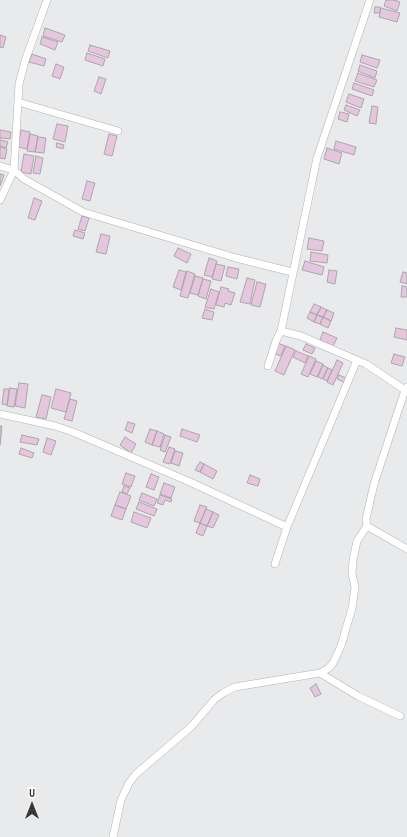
<!DOCTYPE html>
<style>
body{margin:0}
#map{position:relative;width:407px;height:837px;overflow:hidden;background:#e9eaec;font-family:"PT Sans Narrow",sans-serif}
canvas{display:block}
.north{position:absolute;left:12px;top:785px;width:40px;height:40px;-webkit-text-stroke:3px #fff;paint-order:stroke;rotate:0deg;font-size:11px;font-weight:700;line-height:16px;text-align:center;color:#363637}
.north::after{content:'';display:block;margin:auto;width:14px;height:18px;background:#363637;clip-path:polygon(50% 0,100% 100%,50% 72%,0 100%)}
</style>
<div id="map">
<canvas width="407" height="837"></canvas>
<div class="north">U</div>
</div>
<script>
const c = document.querySelector('canvas').getContext('2d');
c.lineJoin = 'round';
function fill(path, color) { c.fillStyle = color; c.fill(path, 'evenodd'); }
const toPath = rows => new Path2D(rows.map(r => 'M' + r).join(''));
function strokePath(path, color, width, dash) { c.strokeStyle = color; c.lineWidth = width; c.lineCap = dash ? 'butt' : 'round'; c.setLineDash(dash || []); c.stroke(path); }
const building = toPath([
 [386,0,394,0,400,2,397,11,384,6,386,0],
 [375,7,380,7,380,13,374,13,375,7],
 [381,8,400,13,397,22,379,17,381,8],
 [45,28,65,35,62,42,43,36,45,28],
 [0,35,6,37,3,48,0,47,0,35],
 [42,37,58,42,55,50,40,44,42,37],
 [90,45,110,51,108,58,88,51,90,45],
 [87,53,105,59,103,66,85,60,87,53],
 [32,54,46,59,44,66,29,62,32,54],
 [362,55,380,60,377,68,360,62,362,55],
 [56,64,64,67,60,79,52,76,56,64],
 [360,65,377,71,375,78,358,71,360,65],
 [358,73,377,80,374,87,355,81,358,73],
 [99,77,106,79,101,94,94,91,99,77],
 [354,83,374,90,372,96,352,89,354,83],
 [349,94,364,99,361,108,346,102,349,94],
 [346,105,360,110,357,116,344,110,346,105],
 [372,106,378,107,376,124,369,123,372,106],
 [340,112,349,114,347,122,338,119,340,112],
 [57,124,68,126,65,142,53,139,57,124],
 [0,130,11,132,10,139,0,138,0,130],
 [21,130,30,132,27,149,18,147,21,130],
 [30,134,38,136,35,152,27,151,30,134],
 [109,134,117,136,112,156,104,154,109,134],
 [38,137,46,138,44,153,35,152,38,137],
 [0,140,8,142,6,148,0,146,0,140],
 [336,141,356,147,354,155,334,149,336,141],
 [57,143,64,145,63,149,56,147,57,143],
 [0,147,7,149,5,159,0,158,0,147],
 [327,148,342,153,339,164,324,159,327,148],
 [24,154,34,156,31,174,21,172,24,154],
 [36,156,43,158,40,174,33,173,36,156],
 [0,174,4,175,0,186,0,174],
 [87,181,95,183,90,201,82,199,87,181],
 [34,198,42,201,35,220,28,218,34,198],
 [82,216,89,218,85,231,78,229,82,216],
 [75,230,85,233,83,239,73,236,75,230],
 [101,234,110,236,106,254,96,252,101,234],
 [309,238,324,241,322,251,307,249,309,238],
 [178,248,191,254,187,263,174,256,178,248],
 [311,252,328,255,327,263,310,261,311,252],
 [209,258,217,261,212,277,204,275,209,258],
 [305,261,324,267,322,275,302,270,305,261],
 [216,264,225,266,221,281,212,279,216,264],
 [228,267,239,269,237,279,226,276,228,267],
 [179,270,186,272,181,290,173,287,179,270],
 [329,270,337,271,335,284,327,282,329,270],
 [187,271,195,274,188,298,180,296,187,271],
 [403,272,407,273,407,284,400,282,403,272],
 [195,276,203,278,198,295,190,293,195,276],
 [247,278,255,280,250,304,240,302,247,278],
 [203,279,211,281,206,299,198,296,203,279],
 [257,282,266,284,260,307,251,305,257,282],
 [402,286,407,287,407,297,401,297,402,286],
 [221,287,229,289,228,291,235,293,231,305,225,303,224,307,216,305,221,287],
 [211,289,219,292,214,309,205,307,211,289],
 [314,304,321,307,317,315,310,312,314,304],
 [321,307,327,310,323,317,317,315,321,307],
 [205,309,214,312,212,320,202,318,205,309],
 [327,310,334,313,331,321,323,317,327,310],
 [310,312,317,315,314,322,307,318,310,312],
 [317,315,323,317,320,324,314,322,317,315],
 [323,317,331,321,328,328,320,324,323,317],
 [396,328,407,330,407,340,394,337,396,328],
 [323,332,337,338,333,346,320,340,323,332],
 [278,343,285,346,281,356,273,353,278,343],
 [306,344,315,348,312,354,303,350,306,344],
 [286,346,295,350,284,375,275,371,286,346],
 [296,351,308,356,305,363,293,357,296,351],
 [394,354,405,357,402,366,391,363,394,354],
 [309,356,316,359,308,377,301,374,309,356],
 [337,360,343,363,333,385,327,382,337,360],
 [316,361,323,364,317,377,310,374,316,361],
 [323,365,328,368,322,379,318,377,323,365],
 [328,368,332,370,327,381,323,379,328,368],
 [339,375,346,378,344,382,337,379,339,375],
 [19,383,28,384,25,408,15,406,19,383],
 [10,388,17,389,14,407,7,406,10,388],
 [4,389,9,389,7,405,2,404,4,389],
 [56,389,71,393,66,412,51,408,56,389],
 [42,395,51,397,46,419,36,417,42,395],
 [70,399,77,401,72,421,64,419,70,399],
 [128,422,135,424,132,433,125,430,128,422],
 [0,426,2,426,0,445,0,426],
 [150,429,157,431,152,445,145,442,150,429],
 [182,429,200,435,197,442,180,436,182,429],
 [157,431,164,434,160,447,152,445,157,431],
 [22,435,39,439,37,445,20,442,22,435],
 [165,435,171,437,165,452,160,450,165,435],
 [125,437,136,444,131,453,120,445,125,437],
 [47,438,56,441,51,455,43,452,47,438],
 [169,447,175,449,170,464,163,462,169,447],
 [21,448,34,453,32,458,19,454,21,448],
 [175,451,183,453,179,466,171,463,175,451],
 [200,462,204,464,200,472,195,470,200,462],
 [204,464,217,471,213,479,200,472,204,464],
 [126,473,135,476,131,487,122,484,126,473],
 [151,474,159,477,154,490,146,487,151,474],
 [250,475,260,479,258,486,247,483,250,475],
 [164,483,175,487,171,498,160,494,164,483],
 [124,486,130,488,127,494,122,492,124,486],
 [120,492,131,496,126,509,115,505,120,492],
 [142,493,157,499,154,506,139,500,142,493],
 [160,495,172,499,171,502,165,500,163,505,157,503,160,495],
 [139,502,157,509,154,516,136,509,139,502],
 [115,505,126,509,122,520,111,516,115,505],
 [200,505,207,507,200,523,194,521,200,505],
 [206,509,213,512,207,526,200,523,206,509],
 [134,512,151,518,147,528,131,522,134,512],
 [213,512,219,515,213,528,207,526,213,512],
 [200,523,207,526,203,536,196,533,200,523],
 [316,684,321,694,315,697,310,688,316,684]
]);
fill(building, '#e6c6df');
strokePath(building, '#a9a7a9', 1);
const street = toPath([
 [18,102,118,131],
 [0,166,14,170,24,179,83,212,236,258,292,272],
 [0,200,14,170,19,84,25,61,47,0],
 [281,331,301,336,366,364,405,390,407,387],
 [268,366,276,341,281,331,317,158,370,0],
 [0,414,55,426,73,432,190,482,287,527,357,360],
 [367,526,407,549],
 [275,564,287,527],
 [320,673,358,696,400,716],
 [113,837,121,800,129,783,136,774,192,726,214,700,223,693,235,687,320,673,329,668,333,663,341,646,352,608,355,587,352,574,353,560,357,541,367,526,366,519,374,484,405,390]
]);
strokePath(street, '#b1b2b4', 8);
strokePath(street, '#fff', 7);
</script>
